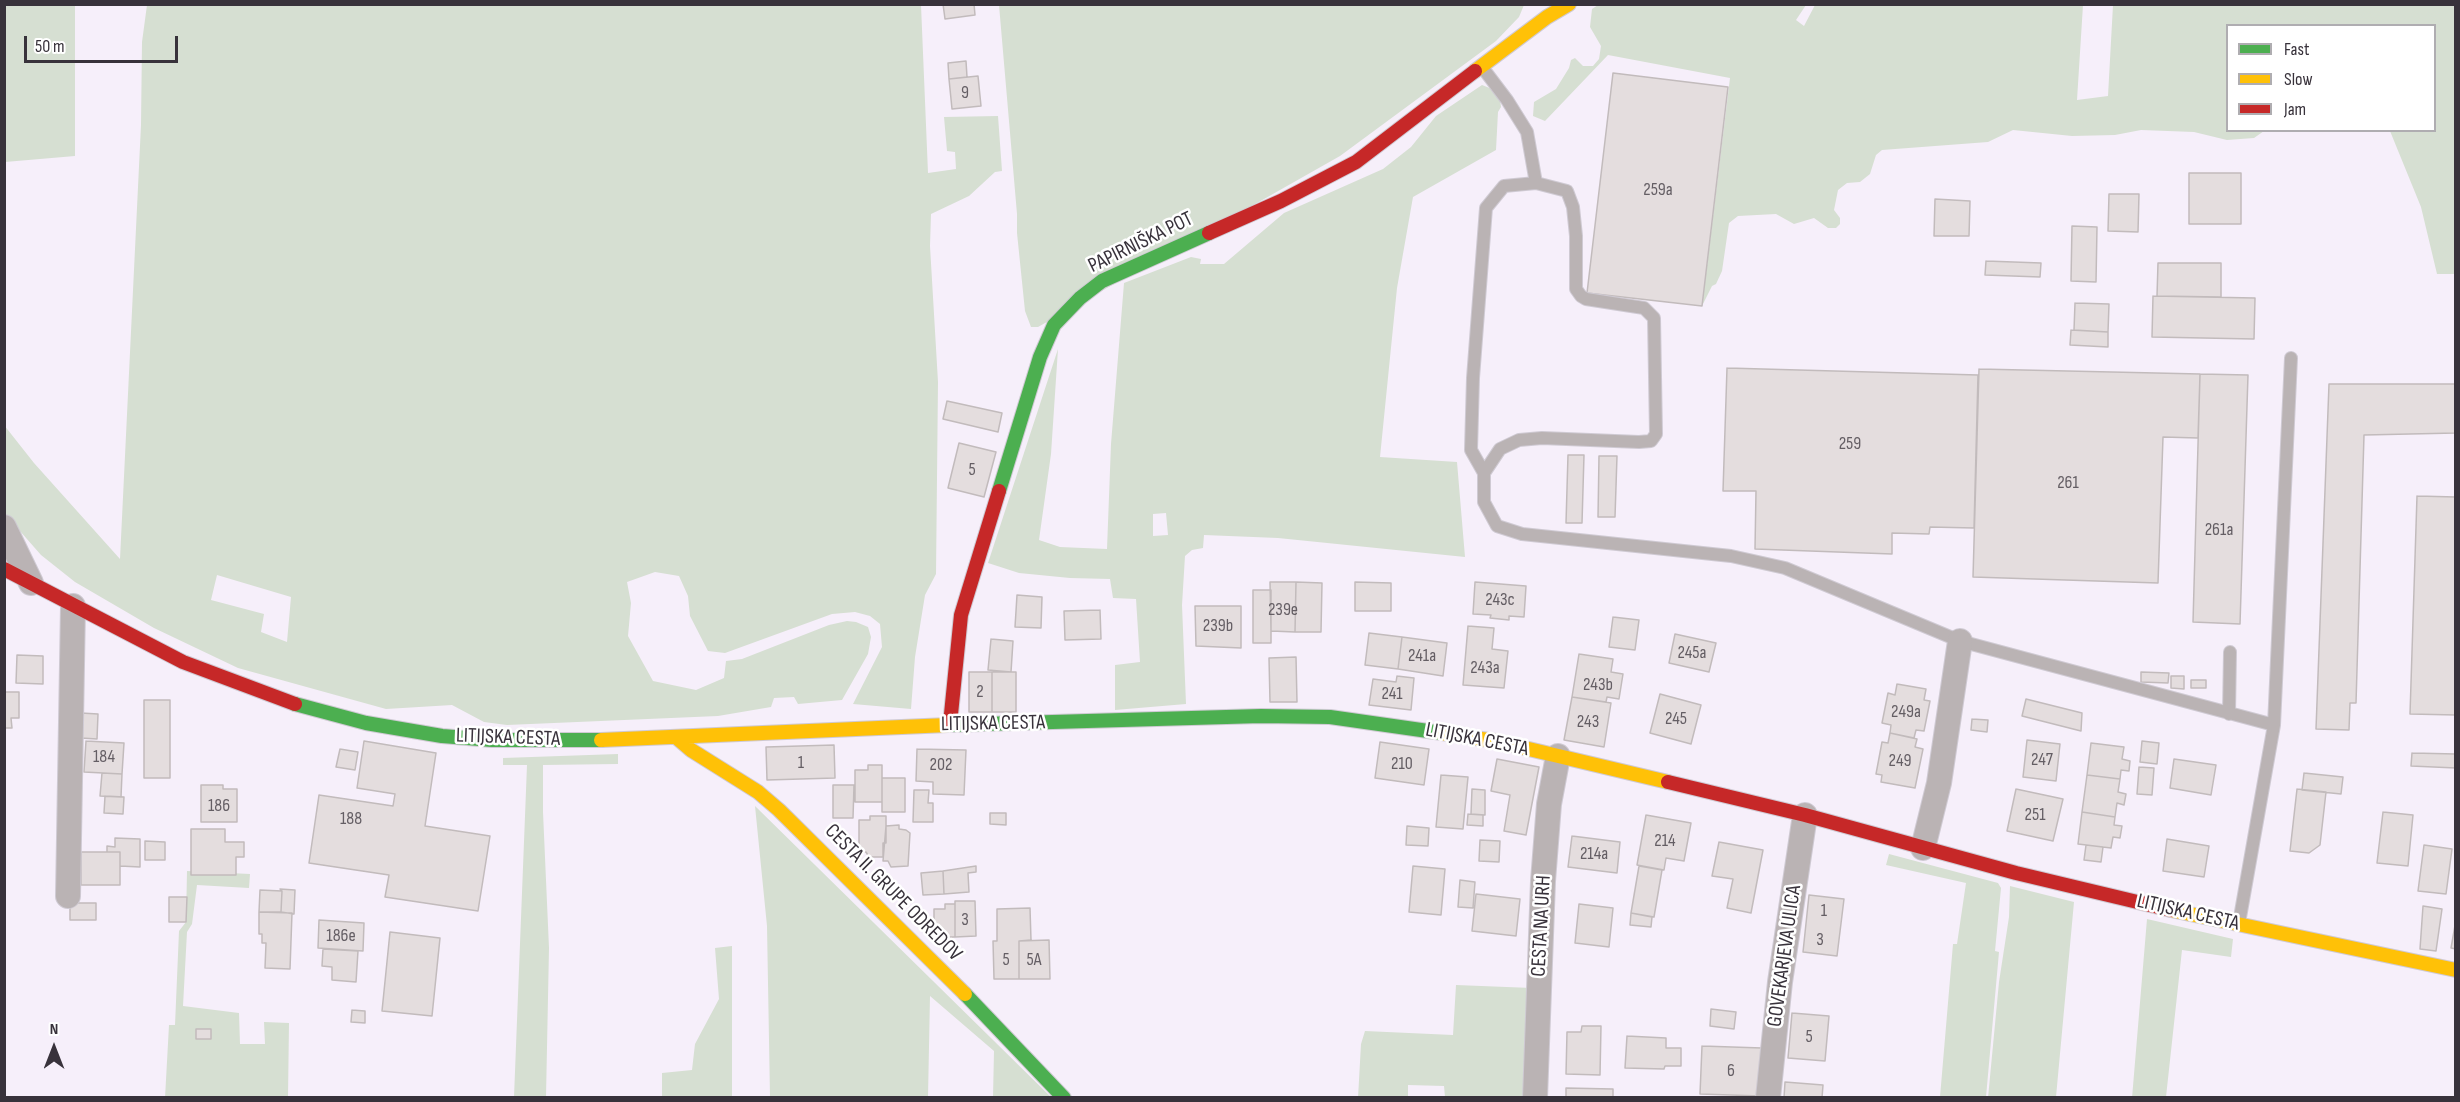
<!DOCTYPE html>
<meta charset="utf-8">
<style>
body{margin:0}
#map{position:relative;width:2460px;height:1102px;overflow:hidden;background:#f6effa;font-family:"Sofia Sans Condensed",sans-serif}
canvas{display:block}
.frame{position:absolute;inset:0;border:6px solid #38323b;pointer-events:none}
.legend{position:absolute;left:2226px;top:24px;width:210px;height:108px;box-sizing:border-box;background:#fff;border:2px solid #afadb1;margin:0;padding:8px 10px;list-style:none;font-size:18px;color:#38323b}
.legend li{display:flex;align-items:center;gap:12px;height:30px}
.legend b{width:30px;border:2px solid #afadb1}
.north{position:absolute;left:24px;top:1018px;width:60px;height:60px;-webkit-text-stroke:4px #fff;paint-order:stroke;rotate:0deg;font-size:16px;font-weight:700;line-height:24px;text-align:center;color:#38323b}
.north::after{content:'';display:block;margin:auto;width:21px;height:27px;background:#38323b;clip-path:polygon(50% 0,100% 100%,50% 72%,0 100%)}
.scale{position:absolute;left:24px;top:36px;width:154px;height:27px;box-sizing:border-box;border:3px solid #38323b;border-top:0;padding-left:8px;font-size:18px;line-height:21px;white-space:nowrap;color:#38323b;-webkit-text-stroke:4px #fff;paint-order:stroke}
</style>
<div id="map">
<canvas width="2460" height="1102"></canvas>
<div class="frame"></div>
<ul class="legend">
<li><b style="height:8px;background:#4caf50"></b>Fast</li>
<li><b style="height:8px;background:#ffc107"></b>Slow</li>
<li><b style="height:8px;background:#c62828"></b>Jam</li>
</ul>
<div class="north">N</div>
<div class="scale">50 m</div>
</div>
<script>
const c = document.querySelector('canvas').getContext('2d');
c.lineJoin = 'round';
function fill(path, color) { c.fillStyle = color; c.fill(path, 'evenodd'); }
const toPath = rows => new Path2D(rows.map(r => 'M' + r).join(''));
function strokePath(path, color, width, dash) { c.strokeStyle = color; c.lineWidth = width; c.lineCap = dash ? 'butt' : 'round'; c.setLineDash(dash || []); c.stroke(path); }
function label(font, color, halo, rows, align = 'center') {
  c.font = font + ' "Sofia Sans Condensed",sans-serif'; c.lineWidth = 5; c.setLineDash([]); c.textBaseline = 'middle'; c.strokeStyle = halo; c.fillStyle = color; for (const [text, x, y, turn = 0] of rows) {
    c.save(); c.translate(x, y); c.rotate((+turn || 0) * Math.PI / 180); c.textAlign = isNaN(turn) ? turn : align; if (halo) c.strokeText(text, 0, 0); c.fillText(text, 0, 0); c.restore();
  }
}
fill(toPath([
 [5,4,75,5,75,156,5,162],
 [147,5,921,5,928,173,956,169,955,152,947,151,944,117,998,116,1002,171,995,172,969,196,931,214,930,246,938,382,936,574,925,595,915,657,911,709,853,704,882,647,880,624,870,616,855,612,832,614,725,653,708,651,690,616,688,596,679,576,655,572,627,582,631,603,628,636,653,681,696,690,724,678,726,661,742,659,829,625,847,621,856,622,868,627,871,637,868,654,842,700,798,704,794,697,774,698,771,707,718,716,507,725,484,722,452,705,386,709,238,668,154,628,75,582,41,555,5,514,4,425,34,463,120,559,141,125,142,42],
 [217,575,291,597,287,642,261,632,264,614,211,600],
 [999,5,1524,5,1519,17,1496,41,1340,156,1038,327,1031,327,1025,311,1017,233,1017,214],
 [1598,5,1806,5,1796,20,1804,26,1815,5,2083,5,2077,100,2108,96,2113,5,2455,5,2455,274,2437,274,2421,207,2390,131,2434,130,2434,26,2228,26,2228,130,2264,131,2254,138,2227,140,2194,132,2141,130,2115,135,2072,136,2013,130,1988,142,1882,150,1876,155,1870,174,1860,182,1847,183,1838,190,1834,210,1840,218,1840,224,1836,228,1828,228,1814,218,1794,224,1776,214,1738,216,1729,223,1722,271,1716,284,1712,286,1702,306,1730,78,1608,55,1545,121,1533,116,1534,102,1556,89,1569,68,1571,60,1575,58,1583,66,1593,66,1599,59,1601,46,1590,27,1592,9],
 [1482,85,1492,89,1500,100,1501,107,1498,112,1496,150,1413,197,1397,288,1380,457,1457,462,1465,557,1278,538,1204,535,1203,548,1192,550,1185,556,1182,605,1186,704,1115,710,1115,665,1140,662,1136,599,1113,598,1110,579,1070,578,1019,573,988,563,1058,349,1051,454,1039,540,1060,547,1107,549,1111,444,1124,283,1191,257,1201,259,1200,264,1224,264,1284,213,1383,169,1411,147,1436,116],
 [1166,513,1168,535,1153,536,1153,514],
 [618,754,618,764,543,765,543,812,549,948,546,1097,514,1097,527,765,503,765,503,758],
 [755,806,1051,1097,993,1097,994,1051,930,996,928,1097,770,1097,767,926],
 [1889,854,1998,883,2001,888,1995,951,1999,952,1986,1097,1940,1097,1953,944,1957,944,1966,883,1886,865],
 [187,871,250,874,249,888,197,885,192,924,187,932,183,1006,239,1013,240,1044,265,1044,264,1022,289,1023,288,1097,165,1098,169,1025,175,1025,179,931,186,922],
 [2010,886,2074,902,2056,1097,1988,1098,1999,982,2009,917],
 [2147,919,2233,939,2231,957,2182,950,2166,1097,2132,1098],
 [732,946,732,1097,662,1097,662,1073,692,1070,695,1044,719,999,715,948],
 [1456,985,1532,988,1528,1097,1445,1097,1444,1086,1408,1085,1408,1097,1358,1098,1361,1044,1365,1031,1453,1035]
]), '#d6dfd2');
const building = toPath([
 [943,4,974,4,975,15,945,19,943,4],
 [966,61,967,77,949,79,948,63,966,61],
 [1613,73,1728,87,1702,306,1587,293,1613,73],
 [978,76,981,106,952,109,949,79,978,76],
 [2189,173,2241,173,2241,224,2189,224,2189,173],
 [2109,194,2139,194,2138,232,2108,231,2109,194],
 [1935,199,1970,201,1969,236,1934,236,1935,199],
 [2072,226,2097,227,2096,282,2071,281,2072,226],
 [1986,261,2041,263,2040,277,1985,275,1986,261],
 [2158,263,2221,263,2221,297,2157,296,2158,263],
 [2153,296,2255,298,2254,339,2152,337,2153,296],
 [2075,303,2109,304,2108,332,2074,330,2075,303],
 [2071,330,2108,332,2108,347,2070,345,2071,330],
 [1727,368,1978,375,1974,528,1930,527,1929,534,1892,533,1892,554,1755,549,1756,491,1723,491,1727,368],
 [1979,369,2200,374,2198,438,2163,437,2158,583,1973,577,1979,369],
 [2200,374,2248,375,2240,624,2193,622,2200,374],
 [2329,384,2456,384,2456,433,2364,435,2356,703,2350,703,2349,730,2316,729,2329,384],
 [947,401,1002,413,998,432,943,419,947,401],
 [959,443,996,452,984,497,948,488,959,443],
 [1568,455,1584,455,1582,523,1566,523,1568,455],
 [1599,456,1617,456,1615,517,1598,517,1599,456],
 [2417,496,2456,497,2456,715,2410,714,2417,496],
 [1270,582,1296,582,1295,632,1271,631,1270,582],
 [1296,582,1322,583,1321,632,1295,632,1296,582],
 [1355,582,1391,583,1391,611,1355,611,1355,582],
 [1475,582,1526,586,1524,617,1509,616,1509,620,1490,618,1491,615,1473,614,1475,582],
 [1253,590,1271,590,1271,643,1253,643,1253,590],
 [1017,595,1042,597,1041,628,1015,627,1017,595],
 [1195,606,1241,606,1241,648,1196,646,1195,606],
 [1100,610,1101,639,1065,640,1064,611,1100,610],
 [1613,617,1639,620,1635,650,1609,647,1613,617],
 [1468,626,1494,628,1492,649,1508,651,1504,688,1463,685,1468,626],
 [1369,633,1402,637,1398,669,1365,665,1369,633],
 [1675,634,1716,643,1709,672,1669,663,1675,634],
 [1402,637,1447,643,1443,676,1398,669,1402,637],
 [991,639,1013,641,1011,672,988,670,991,639],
 [1579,654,1613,659,1611,672,1623,674,1619,699,1607,697,1606,702,1572,697,1579,654],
 [17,655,43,656,43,684,16,683,17,655],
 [1296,657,1297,702,1270,702,1269,658,1296,657],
 [969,672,992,672,992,712,969,712,969,672],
 [992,672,1016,672,1016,712,992,712,992,672],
 [2141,672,2169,673,2168,683,2141,682,2141,672],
 [1397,676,1414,678,1411,710,1369,705,1373,679,1396,682,1397,676],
 [2171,676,2184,676,2184,689,2171,688,2171,676],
 [2191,680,2206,680,2206,688,2191,688,2191,680],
 [1897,684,1926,689,1924,700,1930,701,1924,731,1916,730,1914,738,1890,733,1891,725,1882,723,1888,693,1895,695,1897,684],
 [4,692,19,692,19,718,11,718,12,728,4,728,4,692],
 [1660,694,1701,705,1691,744,1650,733,1660,694],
 [1572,697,1611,703,1604,747,1564,740,1572,697],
 [2026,699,2082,713,2081,731,2022,716,2026,699],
 [144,700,170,700,170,778,144,778,144,700],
 [81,713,98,714,97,739,81,738,81,713],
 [1972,719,1988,720,1987,732,1971,730,1972,719],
 [1890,733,1917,739,1915,747,1923,749,1915,788,1881,782,1882,775,1876,774,1882,742,1888,743,1890,733],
 [2027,740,2060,744,2056,781,2023,777,2027,740],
 [86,741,124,743,122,774,84,772,86,741],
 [364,741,436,753,425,826,490,836,478,911,385,897,389,875,309,863,319,795,393,806,395,794,357,788,364,741],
 [2142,741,2159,743,2157,764,2140,762,2142,741],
 [1380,742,1429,749,1424,785,1375,778,1380,742],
 [2091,743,2124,747,2122,759,2130,761,2129,771,2121,770,2120,779,2087,775,2091,743],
 [834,745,835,778,767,780,766,747,834,745],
 [340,749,358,752,355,770,336,767,340,749],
 [917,749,966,750,964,795,933,794,933,782,916,781,917,749],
 [2412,753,2456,754,2456,768,2411,766,2412,753],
 [1497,759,1539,767,1526,835,1504,831,1510,795,1491,791,1497,759],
 [2174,759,2216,765,2211,795,2170,788,2174,759],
 [868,765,882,765,882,802,855,802,855,770,868,770,868,765],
 [2139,767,2154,768,2152,795,2137,794,2139,767],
 [102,773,122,774,121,797,100,796,102,773],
 [2304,773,2343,777,2341,794,2302,790,2304,773],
 [1441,775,1468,777,1463,829,1436,827,1441,775],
 [2087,775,2120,779,2118,792,2126,794,2124,805,2117,803,2115,817,2082,812,2087,775],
 [882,778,905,778,905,812,882,812,882,778],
 [201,785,223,785,223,789,237,789,237,822,201,822,201,785],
 [833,785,854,785,853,818,833,818,833,785],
 [1472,789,1485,790,1485,815,1471,814,1472,789],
 [2016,789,2063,799,2053,841,2007,831,2016,789],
 [2297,789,2326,792,2320,845,2309,853,2290,851,2297,789],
 [914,790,929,790,928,803,933,803,933,822,913,822,914,790],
 [105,796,124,797,123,814,104,813,105,796],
 [2082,812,2115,817,2114,825,2122,826,2120,838,2113,837,2111,848,2078,844,2082,812],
 [2383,812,2413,815,2408,866,2377,863,2383,812],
 [990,813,1006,813,1006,825,990,824,990,813],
 [1468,814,1483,815,1483,826,1467,825,1468,814],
 [1646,815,1691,823,1684,861,1666,858,1664,870,1637,865,1646,815],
 [870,816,886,816,886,843,883,843,883,857,869,857,866,852,859,852,859,820,870,820,870,816],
 [899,825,899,829,906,830,910,833,908,866,891,867,888,861,883,861,886,826,899,825],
 [1407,826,1429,828,1428,846,1406,845,1407,826],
 [191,829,225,829,225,842,244,842,244,857,236,857,236,875,191,875,191,829],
 [1572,836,1620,842,1617,873,1568,867,1572,836],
 [115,838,140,839,140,867,120,866,120,852,107,852,107,846,115,847,115,838],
 [2167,839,2209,846,2204,877,2163,871,2167,839],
 [1480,840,1500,841,1499,862,1479,861,1480,840],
 [145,841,165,842,165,860,145,860,145,841],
 [1719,842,1763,850,1751,913,1727,908,1733,879,1712,876,1719,842],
 [2086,845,2103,847,2101,862,2084,860,2086,845],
 [2424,845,2452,849,2446,894,2418,891,2424,845],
 [81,852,120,852,120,885,81,885,81,852],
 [976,866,976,872,968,873,969,892,944,894,943,871,976,866],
 [1413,866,1445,869,1441,915,1409,912,1413,866],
 [1639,866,1662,870,1654,917,1631,913,1639,866],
 [943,871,944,894,923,895,921,873,943,871],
 [1460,880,1475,882,1473,908,1458,907,1460,880],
 [280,889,295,890,294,914,281,912,282,891,280,889],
 [260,890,282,891,281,912,259,912,260,890],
 [1476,894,1520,899,1516,936,1472,931,1476,894],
 [1809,895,1844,899,1837,956,1803,952,1809,895],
 [169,897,187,897,186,922,169,922,169,897],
 [955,901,975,901,976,936,955,937,955,901],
 [70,903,96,903,96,920,70,920,70,903],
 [945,904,955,904,955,937,934,937,934,909,945,909,945,904],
 [1579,904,1613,908,1609,947,1575,943,1579,904],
 [2423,906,2442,909,2436,951,2420,949,2423,906],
 [1030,908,1031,940,1019,941,1019,979,994,979,993,941,997,941,997,909,1030,908],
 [259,912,292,913,290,969,265,968,266,943,262,943,262,934,259,934,259,912],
 [1631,913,1652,917,1651,927,1630,925,1631,913],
 [319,920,364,923,363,951,318,948,319,920],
 [2456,920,2456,949,2451,948,2456,920],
 [390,932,440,938,432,1016,382,1011,390,932],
 [1049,940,1050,979,1019,979,1019,941,1049,940],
 [323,949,358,951,356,982,332,980,332,967,322,966,323,949],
 [1711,1009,1736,1012,1734,1029,1710,1026,1711,1009],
 [352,1010,365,1011,365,1023,351,1022,352,1010],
 [1792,1013,1829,1016,1825,1061,1788,1058,1792,1013],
 [1582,1026,1601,1026,1600,1075,1566,1074,1567,1032,1581,1032,1582,1026],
 [196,1029,211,1029,211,1039,196,1039,196,1029],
 [1627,1036,1666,1038,1666,1048,1681,1048,1681,1066,1665,1066,1664,1069,1625,1068,1627,1036],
 [1702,1046,1762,1048,1760,1096,1700,1094,1702,1046],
 [1785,1082,1823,1085,1822,1098,1784,1098,1785,1082],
 [1566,1088,1613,1089,1613,1098,1566,1098,1566,1088]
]);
fill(building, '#e4ddde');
strokePath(building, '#c2bbbc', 1.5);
const lane = toPath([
 [1482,67,1507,100,1527,132,1536,183],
 [1484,473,1471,450,1473,378,1486,208,1504,186,1536,183,1567,191,1573,207,1576,236,1576,289,1581,296,1586,299,1644,308,1654,318,1656,434,1651,441,1639,442,1542,438,1519,440,1500,449,1484,473,1484,502,1497,526,1522,534,1731,556,1785,568,1960,641,2274,725],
 [2229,714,2230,652],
 [2239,923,2274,725,2291,358]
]);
const street = toPath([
 [4,527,31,583],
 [1923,848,1939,783,1960,641],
 [68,896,73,606],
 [1535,1098,1543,881,1549,804,1558,756],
 [1768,1098,1780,982,1805,815]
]);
const fast = toPath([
 [999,491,1040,357,1054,325,1080,298,1102,281,1209,233],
 [295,704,366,723,442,736,492,740,601,740],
 [948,725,1261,716,1330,717,1442,733],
 [965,994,1064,1098]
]);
const slow = toPath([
 [1475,71,1547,17,1569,4],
 [1442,733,1495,741,1668,782],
 [677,738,691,750,758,792,779,810,965,994],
 [601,740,948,725],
 [2171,910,2456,970]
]);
const jam = toPath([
 [1209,233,1281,201,1356,162,1475,71],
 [4,569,183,662,295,704],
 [950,724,961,615,999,491],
 [1668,782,1805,815,2016,873,2171,910]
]);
strokePath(lane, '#cfcad3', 14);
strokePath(street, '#cfcad3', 26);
strokePath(fast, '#cfcad3', 16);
strokePath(slow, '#cfcad3', 16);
strokePath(jam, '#cfcad3', 16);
strokePath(lane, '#bab3b4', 12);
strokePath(street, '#bab3b4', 24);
strokePath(fast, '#4caf50', 14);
strokePath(slow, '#ffc107', 14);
strokePath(jam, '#c62828', 14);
label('18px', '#645e64', null, [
 ["9",965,93],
 ["259a",1658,190],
 ["259",1850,444],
 ["5",972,470],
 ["261",2068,483],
 ["261a",2219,530],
 ["243c",1500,600],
 ["239e",1283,610],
 ["239b",1218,626],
 ["245a",1692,653],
 ["241a",1422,656],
 ["243a",1485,668],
 ["243b",1598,685],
 ["2",980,692],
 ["241",1392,694],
 ["249a",1906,712],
 ["245",1676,719],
 ["243",1588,722],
 ["184",104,757],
 ["247",2042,760],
 ["249",1900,761],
 ["1",801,763],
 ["210",1402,764],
 ["202",941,765],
 ["186",219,806],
 ["251",2035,815],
 ["188",351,819],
 ["214",1665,841],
 ["214a",1594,854],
 ["1",1824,911],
 ["3",965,920],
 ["186e",341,936],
 ["3",1820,940],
 ["5",1006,960],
 ["5A",1034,960],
 ["5",1809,1037],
 ["6",1731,1071]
]);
label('21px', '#38323b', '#fff', [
 ["PAPIRNIŠKA POT",1141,243,-26],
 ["LITIJSKA CESTA",993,724,-1],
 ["LITIJSKA CESTA",508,738,2],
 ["LITIJSKA CESTA",1477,740,11],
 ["CESTA II. GRUPE ODREDOV",893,893,45],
 ["LITIJSKA CESTA",2188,913,13],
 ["CESTA NA URH",1542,926,-87],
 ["GOVEKARJEVA ULICA",1785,956,-82]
]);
</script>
